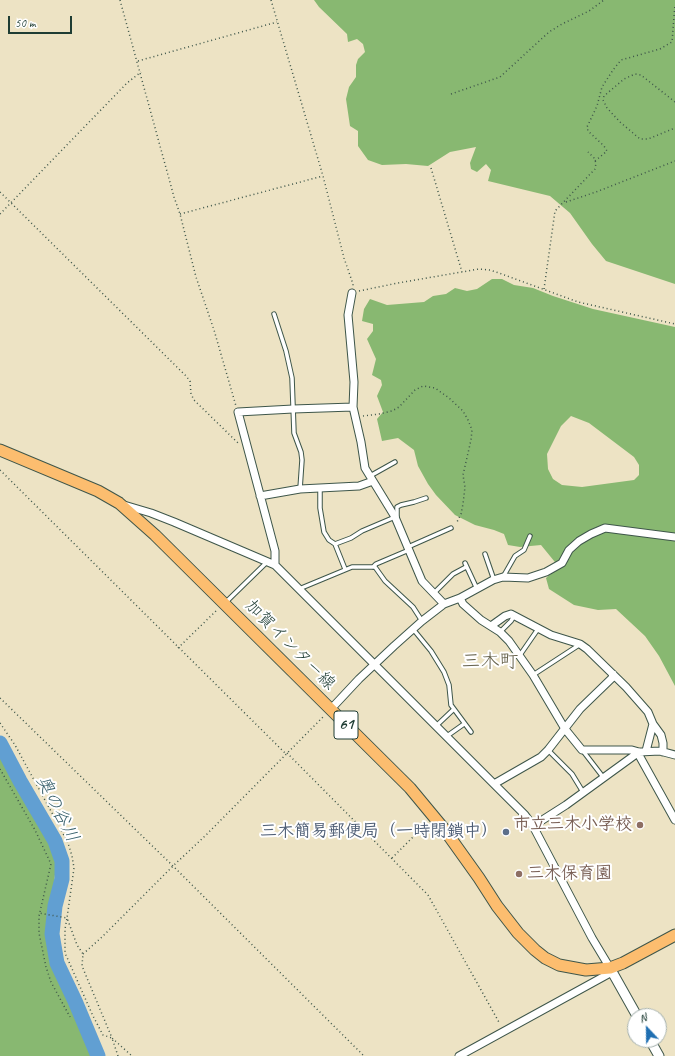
<!DOCTYPE html>
<meta charset="utf-8">
<style>
body{margin:0}
#map{position:relative;width:675px;height:1056px;overflow:hidden;background:#ede3c4;font-family:Caveat,sans-serif}
canvas{display:block}
.north{position:absolute;left:627px;top:1008px;width:40px;height:40px;box-sizing:border-box;background:#fff;border:1px solid #a5b1ae;border-radius:50%;rotate:338deg;font-size:11px;font-weight:700;line-height:16px;text-align:center;color:#1f3d34}
.north::after{content:'';display:block;margin:auto;width:14px;height:18px;background:#1f6fb2;clip-path:polygon(50% 0,100% 100%,50% 72%,0 100%)}
.scale{position:absolute;left:8px;top:16px;width:64px;height:18px;box-sizing:border-box;border:2px solid #1f3d34;border-top:0;padding-left:5px;font-size:12px;line-height:14px;white-space:nowrap;color:#1f3d34;-webkit-text-stroke:3px #fff;paint-order:stroke}
</style>
<div id="map">
<canvas width="675" height="1056"></canvas>
<div class="north">N</div>
<div class="scale">50 m</div>
</div>
<script>
const c = document.querySelector('canvas').getContext('2d');
c.lineJoin = 'round';
function fill(path, color) { c.fillStyle = color; c.fill(path, 'evenodd'); }
const toPath = rows => new Path2D(rows.map(r => 'M' + r).join(''));
function strokePath(path, color, width, dash) { c.strokeStyle = color; c.lineWidth = width; c.lineCap = dash ? 'butt' : 'round'; c.setLineDash(dash || []); c.stroke(path); }
function label(font, color, halo, rows, align = 'center') {
  c.font = font + ' Caveat,"Klee One",sans-serif'; c.lineWidth = 4; c.setLineDash([]); c.textBaseline = 'middle'; c.strokeStyle = halo; c.fillStyle = color; for (const [text, x, y, turn = 0] of rows) {
    c.save(); c.translate(x, y); c.rotate((+turn || 0) * Math.PI / 180); c.textAlign = isNaN(turn) ? turn : align; if (halo) c.strokeText(text, 0, 0); c.fillText(text, 0, 0); c.restore();
  }
}
fill(toPath([
 [314,0,675,0,675,284,606,261,592,244,570,213,550,196,488,181,491,170,486,164,477,172,471,169,470,163,476,147,450,152,428,166,406,164,382,165,368,160,358,146,358,131,350,126,346,99,349,87,356,77,356,65,358,59,365,52,363,44,357,39,348,42,347,34,319,7],
 [492,279,502,279,514,285,533,288,553,296,593,309,675,327,675,686,659,656,645,636,616,609,598,610,574,605,549,589,546,578,559,567,541,545,520,547,508,545,504,534,494,530,475,525,455,515,436,495,428,484,418,466,414,450,398,438,382,441,377,419,383,412,377,396,382,385,381,380,372,375,376,359,367,339,373,331,373,324,362,321,364,309,370,299,387,305,424,302,433,296,446,294,455,288,467,291,477,289],
 [571,416,589,423,634,457,639,465,639,475,634,480,582,487,562,485,553,479,548,469,547,454,561,426],
 [0,753,53,850,56,865,53,894,46,928,50,963,67,997,92,1056,0,1056]
]), '#88b871');
strokePath(toPath([
 [0,743,20,781,55,841,62,861,62,879,55,906,52,934,57,963,75,1001,98,1056]
]), '#619fd2', 15);
const service = toPath([
 [274,314,286,351,292,378,294,433,301,452,302,460,300,489],
 [370,476,395,462],
 [320,489,320,508,324,532,329,540,335,544,345,569],
 [397,517,397,507,401,505,414,502,426,498],
 [335,544,351,538,362,531,395,517],
 [408,547,451,528],
 [485,554,494,580],
 [465,563,477,589],
 [373,567,376,564,409,550],
 [503,577,515,556,524,550,530,536],
 [299,589,352,567,375,567,385,581,413,607,422,621],
 [434,593,453,574,466,567],
 [225,603,267,562],
 [413,629,431,651,444,672,449,685,451,705,471,732],
 [500,632,511,621,514,616],
 [520,655,538,629],
 [533,675,579,645],
 [436,726,454,709],
 [447,736,464,724],
 [548,750,572,774,583,792],
 [583,751,603,777]
]);
const minor = toPath([
 [352,293,348,315,354,382,353,407,361,442,365,468,395,517,422,581,444,604],
 [260,496,300,489,359,486,373,481],
 [124,505,151,513,174,522,275,565,525,815,533,826,592,938,610,968],
 [275,565,275,551,238,412,293,409,353,407],
 [460,598,463,604,481,620,500,632,509,641,533,675,565,729,582,750,632,750,639,752,660,751,675,755],
 [491,626,505,616,511,614,551,635,580,644,587,649,626,687,648,712,653,724,646,751],
 [330,710,359,679,394,646,422,621,444,604,460,598,493,580,503,577,528,578,546,572,562,563,569,550,579,541,591,534,605,528,675,537],
 [653,724,661,735,663,743,663,752],
 [639,752,640,757,675,820],
 [494,784,541,757,548,750,580,709,612,678,613,674],
 [533,826,566,805,639,752],
 [459,1056,612,972]
]);
const tertiary = toPath([
 [610,968,637,1016],
 [650,1040,659,1056]
]);
const primary = toPath([
 [0,450,98,491,119,503,155,535,410,788,444,829,479,878,497,906,518,933,535,950,545,958,559,965,586,970,610,968,623,963,675,935]
]);
strokePath(service, '#3e564a', 5.5);
strokePath(minor, '#3e564a', 9);
strokePath(tertiary, '#3e564a', 11);
strokePath(primary, '#3e564a', 13);
strokePath(toPath([
 [120,0,174,197,180,214,196,277,214,330,236,406],
 [271,0,323,176,344,258,353,284,353,286],
 [138,61,277,22],
 [451,94,500,77,549,32,562,24,589,11,604,0],
 [675,102,641,75,635,74,624,79,604,96,603,100,607,108,620,122,640,139,648,139,675,128],
 [595,161,607,151,604,146,588,131,587,127,597,106,602,87,613,70,621,60,660,49,672,42,675,4],
 [431,168,462,272],
 [0,192,186,376,190,381,191,394,194,400,238,443],
 [566,202,596,192,675,161],
 [0,214,127,83,141,72],
 [180,214,323,176],
 [544,289,555,211,595,169,596,163,594,158,588,152],
 [359,291,398,283,479,269,490,270,499,273,578,302,675,324],
 [363,416,379,414,392,411,399,407,415,390,423,386,435,388,449,398,463,411,468,420,472,430,471,440,463,475,465,487,463,504,461,514,456,524],
 [0,470,286,754],
 [178,648,217,610],
 [0,698,173,866,364,1056],
 [0,723,15,745,52,813,68,843,72,856,74,868,67,918,39,913],
 [287,753,428,895,500,1024],
 [0,769,35,830,51,864,39,916,39,933,46,967,51,982,70,1017],
 [392,858,427,823],
 [83,954,102,937,173,866,206,835,324,716],
 [118,1056,112,1038,103,1035,93,1016,65,953,65,929,67,918,77,945,83,954,82,966,112,1038,132,1056]
]), '#3e564a', 1.5, [1, 3]);
strokePath(service, '#fff', 3.5);
strokePath(minor, '#fff', 7);
strokePath(tertiary, '#fff', 9);
strokePath(primary, '#fcbd6f', 11);
for (const [x, y, r, color] of [
 [640,825,4,"#8d6e63"],
 [506,832,4,"#5c6f8a"],
 [519,874,4,"#8d6e63"]
]) { const dot = new Path2D(); dot.arc(x, y, r, 0, 2 * Math.PI); c.fillStyle = color; c.fill(dot); strokePath(dot, '#fff', 1.5); }
for (const [x, y, w] of [
 [346,725,24]
]) { const box = new Path2D(); box.roundRect(x - w / 2, y - 14, w, 28, 3); c.fillStyle = '#fff'; c.fill(box); strokePath(box, '#1f3d34', 1); }
label('bold 16px', '#1f3d34', null, [
 ["61",346,725]
]);
label('17px', '#1f3d34', '#fff', [
 ["加賀インター線",290,645,45]
]);
label('bold 17px', '#785e54', '#fff', [
 ["市立三木小学校",632,825],
 ["三木保育園",527,874,"left"]
], 'right');
label('bold 17px', '#4e5e75', '#fff', [
 ["三木簡易郵便局（一時閉鎖中）",498,832]
], 'right');
label('italic 18px', '#365f6b', '#fff', [
 ["奥の谷川",57,809,63]
]);
label('19px', '#68644e', '#fff', [
 ["三木町",490,662]
]);
</script>
